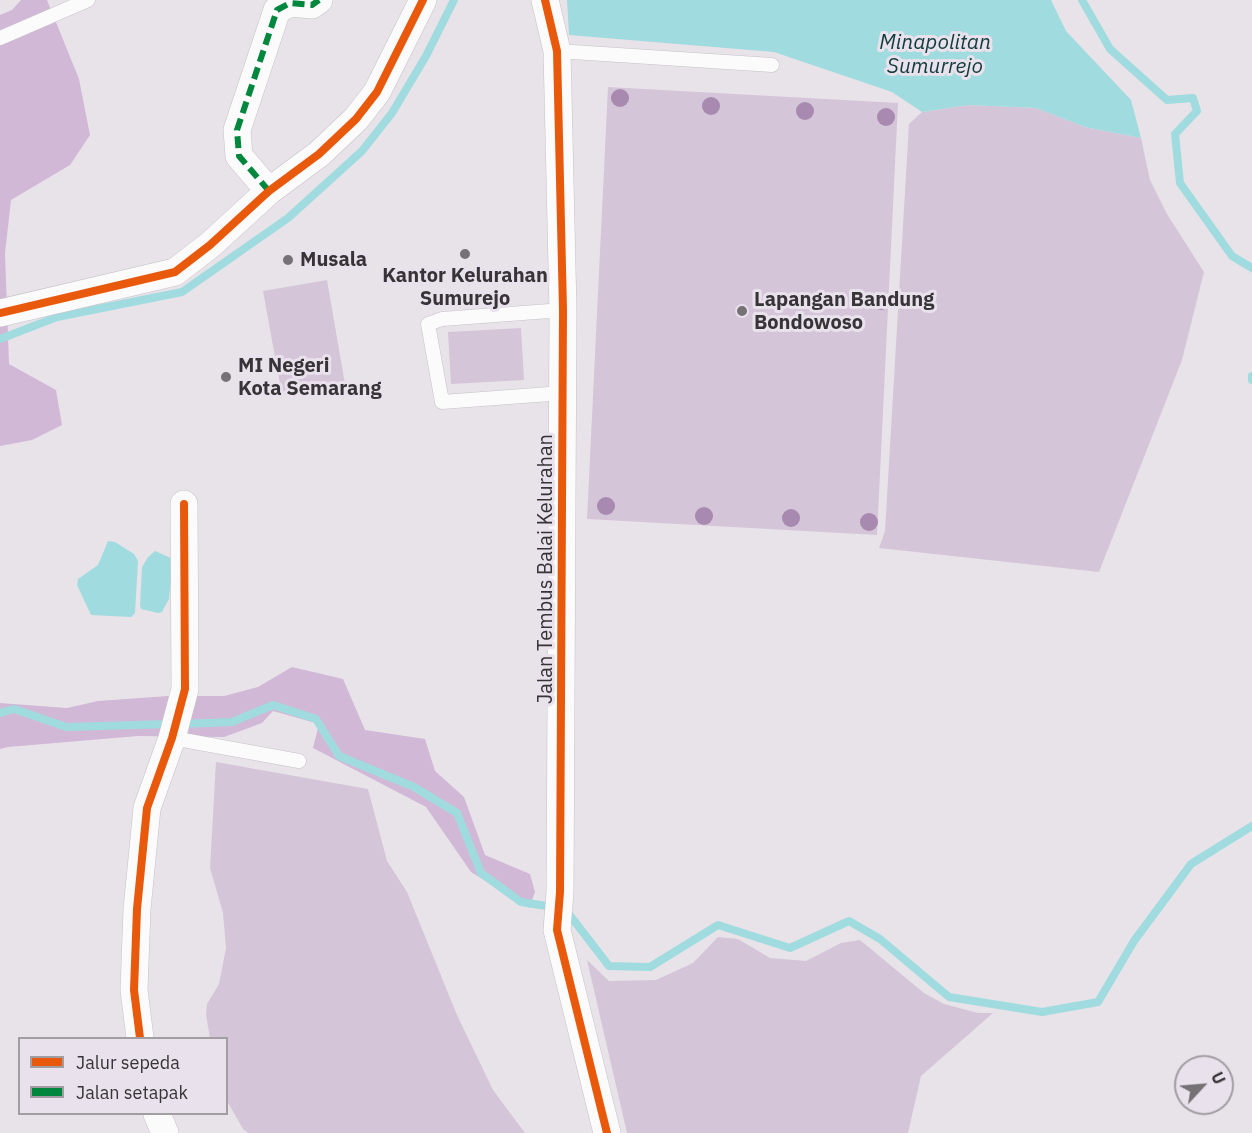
<!DOCTYPE html>
<style>
body{margin:0}
#map{position:relative;width:1252px;height:1133px;overflow:hidden;background:#e8e3e9;font-family:"IBM Plex Sans",sans-serif}
canvas{display:block}
.legend{position:absolute;left:18px;top:1037px;width:210px;height:78px;box-sizing:border-box;background:#e9e1eb;border:2px solid #a29ca3;margin:0;padding:8px 10px;list-style:none;font-size:18px;color:#373437}
.legend li{display:flex;align-items:center;gap:12px;height:30px}
.legend b{width:30px;border:2px solid #a29ca3}
.north{position:absolute;left:1174px;top:1055px;width:60px;height:60px;box-sizing:border-box;background:#e9e1eb;border:2px solid #a29ca3;border-radius:50%;rotate:64deg;font-size:16px;font-weight:700;line-height:24px;text-align:center;color:#373437}
.north::after{content:'';display:block;margin:auto;width:21px;height:27px;background:#757175;clip-path:polygon(50% 0,100% 100%,50% 72%,0 100%)}
</style>
<div id="map">
<canvas width="1252" height="1133"></canvas>
<ul class="legend">
<li><b style="height:8px;background:#e8590c"></b>Jalur sepeda</li>
<li><b style="height:8px;background:#00873e"></b>Jalan setapak</li>
</ul>
<div class="north">U</div>
</div>
<script>
const c = document.querySelector('canvas').getContext('2d');
c.lineJoin = 'round';
function fill(path, color) { c.fillStyle = color; c.fill(path, 'evenodd'); }
const toPath = rows => new Path2D(rows.map(r => 'M' + r).join(''));
function strokePath(path, color, width, dash) { c.strokeStyle = color; c.lineWidth = width; c.lineCap = dash ? 'butt' : 'round'; c.setLineDash(dash || []); c.stroke(path); }
function label(font, color, halo, rows, align = 'center') {
  c.font = font + ' "IBM Plex Sans",sans-serif'; c.lineWidth = 6; c.setLineDash([]); c.textBaseline = 'middle'; c.strokeStyle = halo; c.fillStyle = color; for (const [text, x, y, turn = 0] of rows) {
    c.save(); c.translate(x, y); c.rotate((+turn || 0) * Math.PI / 180); c.textAlign = isNaN(turn) ? turn : align; if (halo) c.strokeText(text, 0, 0); c.fillText(text, 0, 0); c.restore();
  }
}
fill(toPath([
 [608,87,898,103,877,535,587,519],
 [968,105,1036,108,1085,127,1141,138,1150,180,1167,214,1204,272,1182,360,1099,572,879,548,885,531,909,124,922,112],
 [327,280,345,384,282,395,263,291],
 [521,328,524,380,451,384,448,332],
 [216,762,368,789,387,861,407,892,457,1015,493,1090,525,1133,248,1133,243,1129,227,1101,226,1038,210,1038,206,1015,207,1004,219,984,226,948,223,913,210,868],
 [718,937,738,939,770,958,806,961,841,943,860,940,924,993,944,1004,978,1013,993,1013,921,1076,908,1133,627,1133,587,960,609,981,656,980,693,963]
]), '#d5c5d9');
fill(toPath([
 [21,0,47,0,79,79,90,135,70,165,11,200,5,253,9,364,56,390,62,425,32,440,0,446,0,15,12,10],
 [292,667,343,679,365,730,425,739,435,771,464,797,485,855,530,874,535,892,529,908,471,872,426,807,313,748,319,724,273,711,262,723,224,737,138,736,8,747,0,749,0,703,67,708,98,701,168,696,224,696,258,687]
]), '#d1b8d7');
fill(toPath([
 [567,0,1051,0,1066,31,1131,100,1141,138,1085,127,1036,108,968,105,922,112,892,92,774,52,569,35],
 [108,541,115,542,134,554,138,561,135,613,131,617,91,615,77,585,78,579,98,565],
 [155,551,173,559,169,599,162,612,158,613,141,609,140,606,142,567,148,557]
]), '#a0dcdf');
strokePath(toPath([
 [1082,0,1110,49,1167,100,1193,98,1197,111,1175,134,1180,183,1232,256,1252,268],
 [0,339,57,317,182,292,288,218,362,151,392,113,426,56,454,0],
 [1252,376,1252,380],
 [0,713,14,709,66,727,169,724],
 [181,724,232,722,273,705,316,719,339,756,414,787,457,813,481,873,521,902,553,907],
 [565,909,609,966,650,967,718,925,790,948,849,921,880,939,949,997,1042,1012,1098,1002,1134,941,1191,864,1252,826]
]), '#a0dcdf', 8);
const service = toPath([
 [0,38,88,0],
 [557,51,772,65],
 [563,393,442,402,428,324,442,319,563,310],
 [172,738,299,761]
]);
const minor = toPath([
 [545,0,557,51,563,310,560,892,557,930,607,1133],
 [269,191,239,156,237,130,277,10,290,3,312,5,319,0],
 [0,313,175,272,210,245,269,191,319,154,356,119,377,92,423,0],
 [140,1038,134,990,137,909,147,808,172,738,185,689,184,504],
 [157,1114,165,1133]
]);
strokePath(service, '#c5c1c6', 15);
strokePath(minor, '#c5c1c6', 28);
strokePath(service, '#fcfbfc', 14);
strokePath(minor, '#fcfbfc', 27);
strokePath(toPath([
 [269,191,239,156,237,130,277,10,290,3,312,5,319,0]
]), '#00873e', 6, [12, 6]);
strokePath(toPath([
 [545,0,557,51,563,310,560,892,557,930,607,1133],
 [0,313,175,272,210,245,269,191,319,154,356,119,377,92,423,0],
 [140,1038,134,990,137,909,147,808,172,738,185,689,184,504]
]), '#e8590c', 8);
c.fillStyle = '#a889af';
for (const [x, y] of [
 [620,98],
 [711,106],
 [805,111],
 [886,117],
 [881,301],
 [606,506],
 [704,516],
 [791,518],
 [869,522]
]) { c.beginPath(); c.arc(x, y, 9, 0, 2 * Math.PI); c.fill(); }
for (const [x, y, r, color] of [
 [465,254,6,"#757175"],
 [288,260,6,"#757175"],
 [742,311,6,"#757175"],
 [226,377,6,"#757175"]
]) { const dot = new Path2D(); dot.arc(x, y, r, 0, 2 * Math.PI); c.fillStyle = color; c.fill(dot); strokePath(dot, '#e9e1eb', 2); }
label('bold 20px', '#373437', '#e9e1eb', [
 ["Musala",300,260],
 ["Kantor Kelurahan",465,276,"center"],
 ["Sumurejo",465,299,"center"],
 ["Lapangan Bandung",754,300],
 ["Bondowoso",754,323],
 ["MI Negeri",238,366],
 ["Kota Semarang",238,389]
], 'left');
label('20px', '#373437', '#e9e1eb', [
 ["Jalan Tembus Balai Kelurahan",546,569,-90]
]);
label('italic 21px', '#113c3d', '#e9e1eb', [
 ["Minapolitan",935,43],
 ["Sumurrejo",935,67]
]);
</script>
